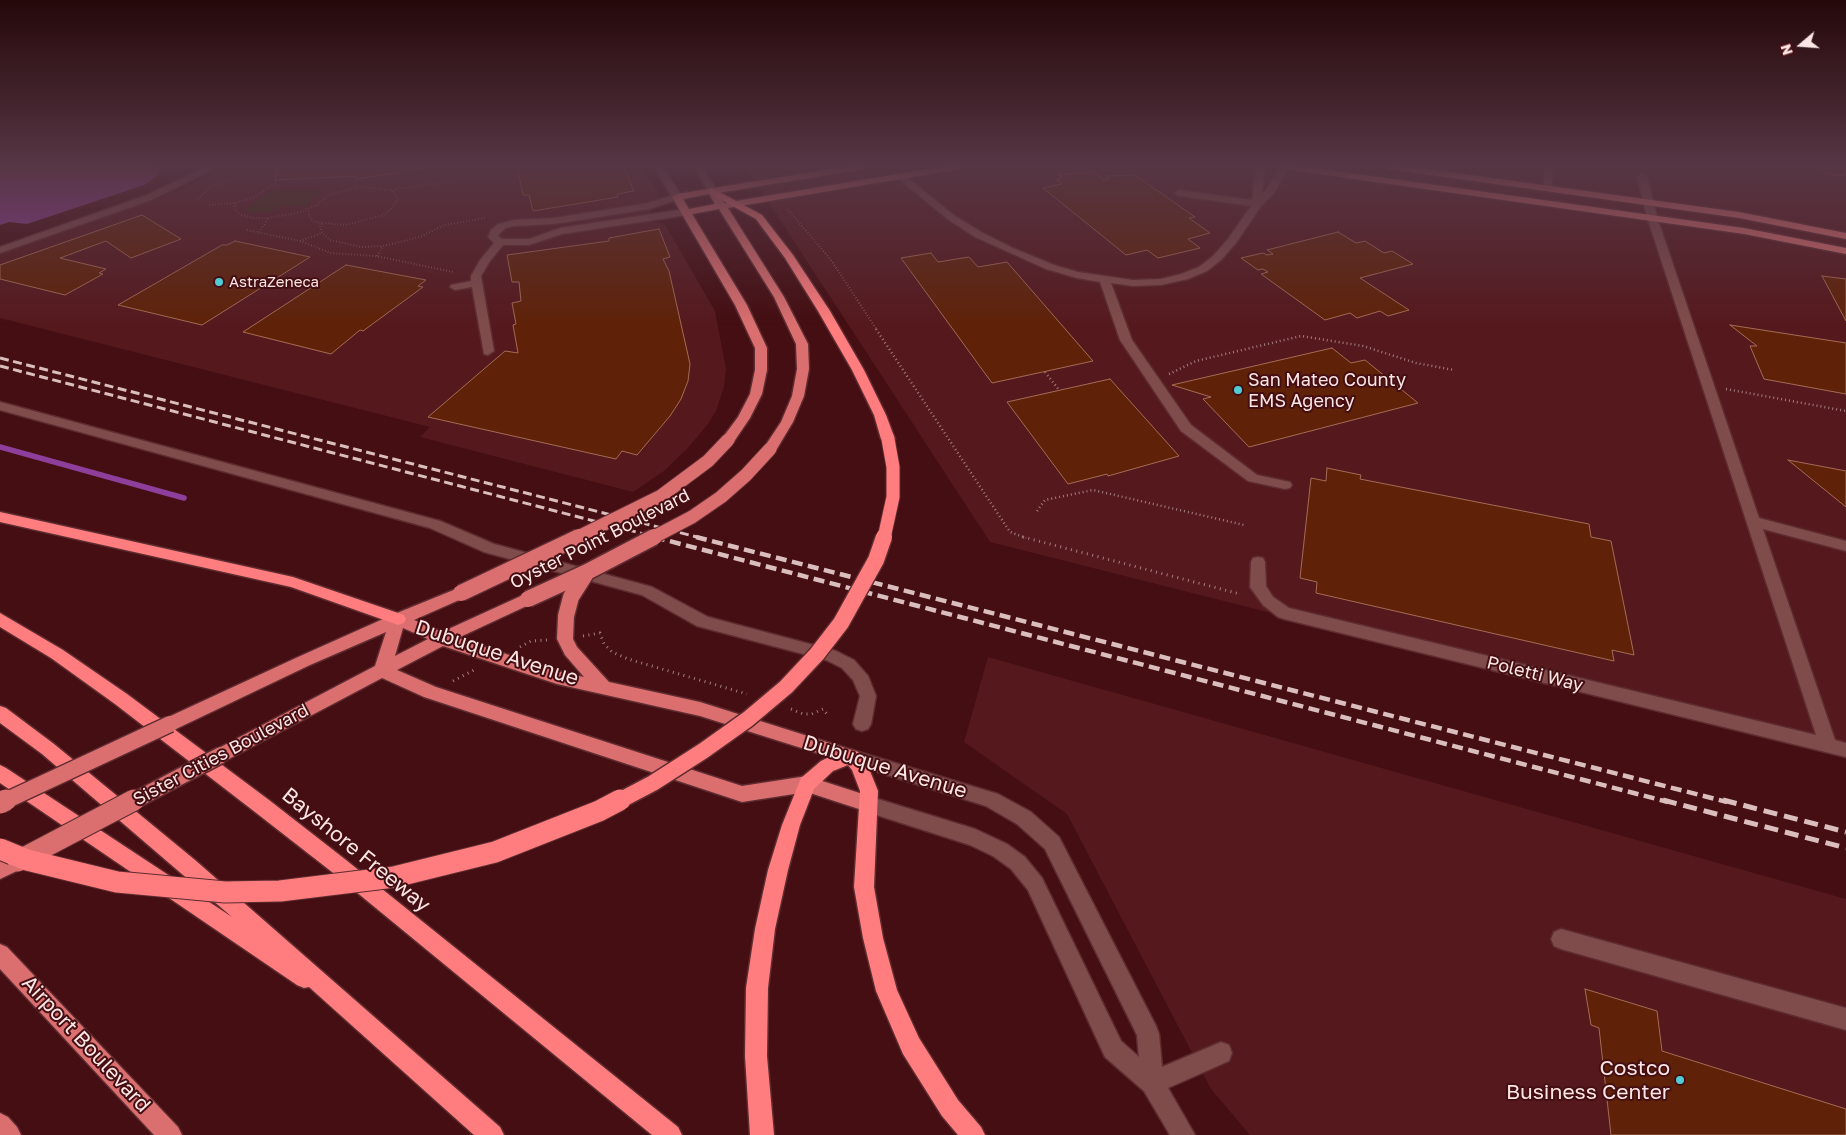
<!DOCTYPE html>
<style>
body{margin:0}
#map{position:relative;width:1846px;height:1135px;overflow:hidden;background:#440e12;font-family:"Golos Text",sans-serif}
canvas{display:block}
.north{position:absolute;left:1776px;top:20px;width:50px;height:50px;-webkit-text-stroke:4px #440e12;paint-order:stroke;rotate:252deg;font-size:14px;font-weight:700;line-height:20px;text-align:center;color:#fce6e5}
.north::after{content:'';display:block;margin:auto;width:18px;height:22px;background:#fce6e5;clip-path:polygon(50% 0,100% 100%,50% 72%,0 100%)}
</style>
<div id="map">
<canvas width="1846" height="1135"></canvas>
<div class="north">N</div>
</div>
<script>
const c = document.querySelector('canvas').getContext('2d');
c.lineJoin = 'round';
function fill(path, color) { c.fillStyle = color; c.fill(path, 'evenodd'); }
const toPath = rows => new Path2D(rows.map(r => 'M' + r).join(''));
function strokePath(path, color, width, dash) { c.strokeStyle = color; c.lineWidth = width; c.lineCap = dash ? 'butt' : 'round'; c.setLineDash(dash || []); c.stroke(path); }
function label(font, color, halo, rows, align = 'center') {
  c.font = font + ' "Golos Text",sans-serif'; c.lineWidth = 4; c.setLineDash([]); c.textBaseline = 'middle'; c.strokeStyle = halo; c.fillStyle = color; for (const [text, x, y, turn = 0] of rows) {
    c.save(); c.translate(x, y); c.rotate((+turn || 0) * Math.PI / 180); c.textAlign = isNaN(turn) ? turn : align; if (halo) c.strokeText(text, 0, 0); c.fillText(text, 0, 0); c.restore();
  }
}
fill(toPath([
 [225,166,640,166,658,192,657,199,649,206,655,222,662,223,666,226,715,311,726,369,724,387,716,411,708,424,687,449,664,471,633,492,420,437,430,427,0,318,0,253,183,189],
 [745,166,1846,166,1846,758,990,542],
 [988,657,1846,899,1846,1135,1250,1135,1211,1089,1067,814,964,742]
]), '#55191d');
fill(toPath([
 [270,190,296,191,322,191,305,206,279,206,271,212,244,212]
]), '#3b2c0e');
fill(toPath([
 [0,166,158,166,160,171,156,177,144,185,27,224,9,222,0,225]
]), '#8d3f9b');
strokePath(toPath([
 [0,447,184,498]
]), '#8d3f9b', 5.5);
const building = toPath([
 [278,166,438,166,356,179,357,176,275,180,278,166],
 [517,166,624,166,634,191,617,194,618,197,533,211,529,195,523,195,517,166],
 [1817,166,1846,166,1846,175,1843,174,1844,176,1825,173,1824,170,1817,168,1817,166],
 [1093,172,1103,180,1109,179,1106,176,1135,175,1195,217,1189,218,1210,233,1188,239,1200,248,1158,258,1147,250,1126,255,1043,188,1062,184,1056,180,1063,178,1058,174,1093,172],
 [142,215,181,239,131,258,106,241,60,258,106,269,99,273,103,274,65,295,0,279,0,265,142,215],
 [659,229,670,257,663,259,669,271,690,364,688,381,681,399,670,416,637,455,622,451,616,459,428,417,505,351,518,353,513,325,516,324,512,303,521,301,519,282,512,282,507,255,609,241,609,238,659,229],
 [1338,232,1356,243,1365,241,1384,253,1392,251,1413,264,1360,278,1409,310,1388,316,1380,311,1357,318,1350,313,1325,320,1261,274,1268,272,1263,269,1258,270,1241,258,1263,253,1267,255,1273,254,1267,250,1338,232],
 [235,241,310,257,202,325,118,305,222,245,227,245,235,241],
 [931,253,938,262,969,257,978,267,1007,262,1093,361,992,383,901,258,931,253],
 [346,265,426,280,418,286,423,287,363,331,360,330,331,354,243,332,346,265],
 [1822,276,1846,279,1846,321,1822,276],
 [1730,325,1846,343,1846,394,1764,379,1750,346,1757,346,1730,325],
 [1332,348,1351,363,1365,360,1418,403,1249,447,1203,399,1211,397,1172,385,1332,348],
 [1110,379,1179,456,1108,476,1107,474,1068,484,1007,402,1110,379],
 [1788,460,1846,471,1846,507,1788,460],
 [1327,468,1361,475,1360,479,1589,524,1591,537,1611,541,1634,655,1612,650,1614,661,1316,593,1317,582,1300,578,1311,478,1326,481,1327,468],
 [1585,989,1657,1011,1662,1051,1846,1109,1846,1135,1611,1135,1599,1028,1591,1025,1585,989]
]);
fill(building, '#5f2208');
strokePath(building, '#a56b55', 1);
const minor = toPath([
 [208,166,220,166,151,200,0,253,0,247,145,196,208,166],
 [654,166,662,166,682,197,680,199,649,209,554,224,514,226,506,228,500,233,498,236,502,239,529,239,560,228,686,209,691,212,686,215,562,234,529,245,503,245,490,261,481,276,494,351,488,355,484,354,472,287,455,290,450,287,451,285,471,281,471,276,480,260,494,243,488,237,491,230,498,224,514,220,554,218,648,203,671,196,654,166],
 [694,166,702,166,717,191,715,193,709,193,694,166],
 [1256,166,1265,166,1262,194,1267,189,1276,173,1278,166,1287,166,1286,173,1274,193,1261,206,1236,243,1221,260,1207,271,1188,279,1161,285,1133,286,1111,283,1132,340,1191,425,1257,475,1290,482,1292,485,1290,488,1285,489,1248,481,1181,431,1120,340,1100,282,1077,278,1046,269,975,237,949,220,895,176,900,173,903,174,955,216,983,233,1013,248,1054,265,1078,272,1133,280,1161,279,1181,274,1199,267,1213,256,1228,239,1251,206,1179,196,1174,193,1179,190,1252,200,1256,166],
 [1544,166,1553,166,1552,190,1546,190,1544,188,1544,166],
 [1642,173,1647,176,1657,217,1759,518,1846,541,1846,551,1763,529,1835,740,1846,743,1846,757,1284,619,1278,617,1263,605,1250,587,1251,562,1253,558,1258,557,1263,558,1265,562,1266,586,1273,597,1289,608,1816,735,1647,217,1637,176,1642,173],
 [0,402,440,521,494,544,652,587,708,617,836,651,854,660,868,676,876,696,871,724,868,729,862,731,856,729,853,724,860,696,853,680,842,668,826,660,697,626,642,595,484,552,430,528,0,410,0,402],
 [852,750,998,794,1031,812,1059,837,1156,1026,1159,1034,1162,1067,1221,1042,1229,1045,1232,1053,1229,1061,1168,1088,1195,1135,1170,1135,1144,1091,1105,1057,1028,890,1011,869,993,856,970,845,861,810,859,804,861,798,868,796,975,829,1007,844,1025,857,1042,878,1121,1041,1139,1057,1137,1035,1045,849,1017,824,986,806,846,762,843,757,846,752,852,750],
 [1561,929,1846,1008,1846,1030,1561,949,1554,946,1551,939,1554,932,1561,929]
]);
const major = toPath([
 [849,166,869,166,864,169,718,193,724,203,945,166,965,166,960,169,728,208,784,297,808,344,809,369,804,396,793,422,775,452,765,452,763,449,781,422,792,396,797,369,796,344,774,297,719,209,692,214,747,305,767,348,767,370,762,394,750,418,733,443,723,443,721,440,738,417,750,394,755,370,755,348,735,305,672,197,677,194,849,166],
 [709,194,715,204,689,209,683,199,709,194],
 [1278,166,1300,166,1744,228,1846,248,1846,254,1744,234,1283,169,1278,166],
 [1382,166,1405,166,1739,212,1846,233,1846,239,1739,218,1387,169,1382,166],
 [461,587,466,589,469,593,466,597,414,620,442,632,523,595,528,593,533,595,536,599,533,603,458,638,557,671,584,677,565,655,557,639,558,616,560,612,566,610,572,612,574,616,573,639,577,647,609,682,700,702,852,750,858,752,861,757,858,762,852,764,700,716,557,684,443,646,397,670,436,687,742,786,807,776,875,798,877,804,875,810,868,812,807,792,742,802,424,697,382,678,227,760,221,762,215,760,212,755,215,750,375,666,386,632,310,665,176,729,170,731,164,729,161,724,164,719,298,657,392,615,461,587],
 [403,628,428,639,395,656,403,628],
 [14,854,21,857,24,863,21,869,0,879,0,860,14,854],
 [0,944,7,947,178,1127,182,1135,154,1135,0,969,0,944],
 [0,1113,8,1117,17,1127,21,1135,0,1135,0,1113]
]);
const highway = toPath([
 [712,188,762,215,793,255,830,311,864,370,886,415,895,439,893,442,888,443,881,439,874,415,852,370,818,311,785,258,756,219,709,193,709,189,712,188],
 [0,512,293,577,404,615,406,619,404,623,398,625,291,587,0,522,0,512],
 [0,613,63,650,127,694,269,800,346,860,678,1127,682,1135,652,1135,332,872,255,812,115,704,51,658,0,627,0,613],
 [0,706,6,708,54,744,195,860,500,1127,504,1135,474,1135,309,987,304,988,297,985,0,783,0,765,6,768,232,917,42,754,0,723,0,706],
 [852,750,858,752,866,761,878,791,874,887,883,938,897,990,919,1038,958,1100,981,1127,985,1135,958,1135,942,1116,903,1054,876,991,863,938,854,887,860,791,852,770,848,765,833,771,814,789,800,825,788,870,775,929,768,988,767,1056,774,1135,750,1135,745,1056,746,988,755,929,768,870,782,825,801,778,821,761,833,755,852,750]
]);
strokePath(minor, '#5e2c30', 3);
strokePath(major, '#5e2c30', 3);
strokePath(highway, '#5e2c30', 3);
strokePath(toPath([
 [391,190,459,180],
 [198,199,209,188,218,183,241,177],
 [235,203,235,210,241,215,253,218,268,218,298,213,317,205,329,195,358,187,391,190,398,198,391,209,383,215,346,225,315,222,310,218,308,210],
 [209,205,235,203,255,197,276,182],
 [788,210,831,260,877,330],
 [322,224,320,226,322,233,330,240,361,247,383,246,420,237,444,225,485,218],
 [247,230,300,241,331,253,376,256,453,272],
 [259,232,268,219],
 [300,241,322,233],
 [377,256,383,246]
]), '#a37d7f', 2, [0.5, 2.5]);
strokePath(toPath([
 [876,329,1010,532,1026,538],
 [1045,372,1059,390],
 [1169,374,1196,361,1301,336,1363,346,1416,363,1454,370],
 [1726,389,1846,411],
 [1037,511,1045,500,1093,490,1244,525]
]), '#a37d7f', 2.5, [1, 3]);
strokePath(toPath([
 [1023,537,1240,594],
 [583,636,600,633,604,644,612,652,628,659,747,694],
 [520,647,531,641,547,640],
 [453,681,476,669],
 [791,709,803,714,812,714,823,709,827,714]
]), '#a37d7f', 3, [1, 4.5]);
fill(minor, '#804c4b');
fill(major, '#db6f70');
fill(highway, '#ff7d7e');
strokePath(toPath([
 [0,358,701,538],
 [0,366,659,538]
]), '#dabebe', 3, [9, 4.5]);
strokePath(toPath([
 [654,537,1668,802],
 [696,537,1727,802]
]), '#dabebe', 4.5, [11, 5.5]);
strokePath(toPath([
 [1663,800,1846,848],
 [1723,800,1846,832]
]), '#dabebe', 5, [14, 7]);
const majorBridgeFar2 = toPath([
 [576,538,661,496,708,461,728,440],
 [652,538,692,517,721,497,746,475,770,449]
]);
const majorBridgeFar1 = toPath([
 [461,593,579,537],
 [528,599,587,572,654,537],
 [566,616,571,597,587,572],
 [3,802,170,724],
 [132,802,221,755]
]);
const majorBridge = toPath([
 [0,803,6,800],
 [18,861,134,800]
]);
const highwayBridgeFar2 = toPath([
 [884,538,893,497,893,467,888,439]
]);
const highwayBridgeFar1 = toPath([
 [617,802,653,783,703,751,748,719,786,687,817,654,841,623,876,560,884,537]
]);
const highwayBridge = toPath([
 [0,849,27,860,117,882,225,892,280,891,394,877,495,852,599,811,620,800]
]);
strokePath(majorBridgeFar2, '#5e2c30', 15, []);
strokePath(majorBridgeFar1, '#5e2c30', 19, []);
strokePath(majorBridge, '#5e2c30', 23, []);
strokePath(highwayBridgeFar2, '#5e2c30', 15, []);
strokePath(highwayBridgeFar1, '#5e2c30', 19, []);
strokePath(highwayBridge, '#5e2c30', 23, []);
strokePath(majorBridgeFar2, '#db6f70', 13);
strokePath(majorBridgeFar1, '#db6f70', 16);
strokePath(majorBridge, '#db6f70', 21);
strokePath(highwayBridgeFar2, '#ff7d7e', 13);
strokePath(highwayBridgeFar1, '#ff7d7e', 16);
strokePath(highwayBridge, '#ff7d7e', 21);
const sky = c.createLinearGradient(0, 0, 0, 325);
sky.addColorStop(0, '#25080a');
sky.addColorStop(0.51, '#563644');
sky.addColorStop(1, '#56364400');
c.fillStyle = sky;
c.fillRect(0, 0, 1846, 325);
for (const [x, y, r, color] of [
 [219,282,5,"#51ccd4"],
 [1238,390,5,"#51ccd4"],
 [1680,1080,5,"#51ccd4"]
]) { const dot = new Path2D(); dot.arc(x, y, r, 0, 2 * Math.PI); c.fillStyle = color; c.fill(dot); strokePath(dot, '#440e12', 2); }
label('15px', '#fce6e5', '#440e12', [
 ["AstraZeneca",229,282]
], 'left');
label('18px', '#fce6e5', '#440e12', [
 ["San Mateo County",1248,380],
 ["EMS Agency",1248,401]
], 'left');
label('18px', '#fce6e5', '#440e12', [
 ["Oyster Point Boulevard",600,539,-27],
 ["Poletti Way",1535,674,14],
 ["Sister Cities Boulevard",221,755,-28]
]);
label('21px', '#fce6e5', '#440e12', [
 ["Dubuque Avenue",497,653,18],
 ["Dubuque Avenue",885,767,17],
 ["Bayshore Freeway",356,850,39],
 ["Airport Boulevard",86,1044,47]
]);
label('21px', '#fce6e5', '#440e12', [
 ["Costco",1670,1068],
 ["Business Center",1670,1092]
], 'right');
</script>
